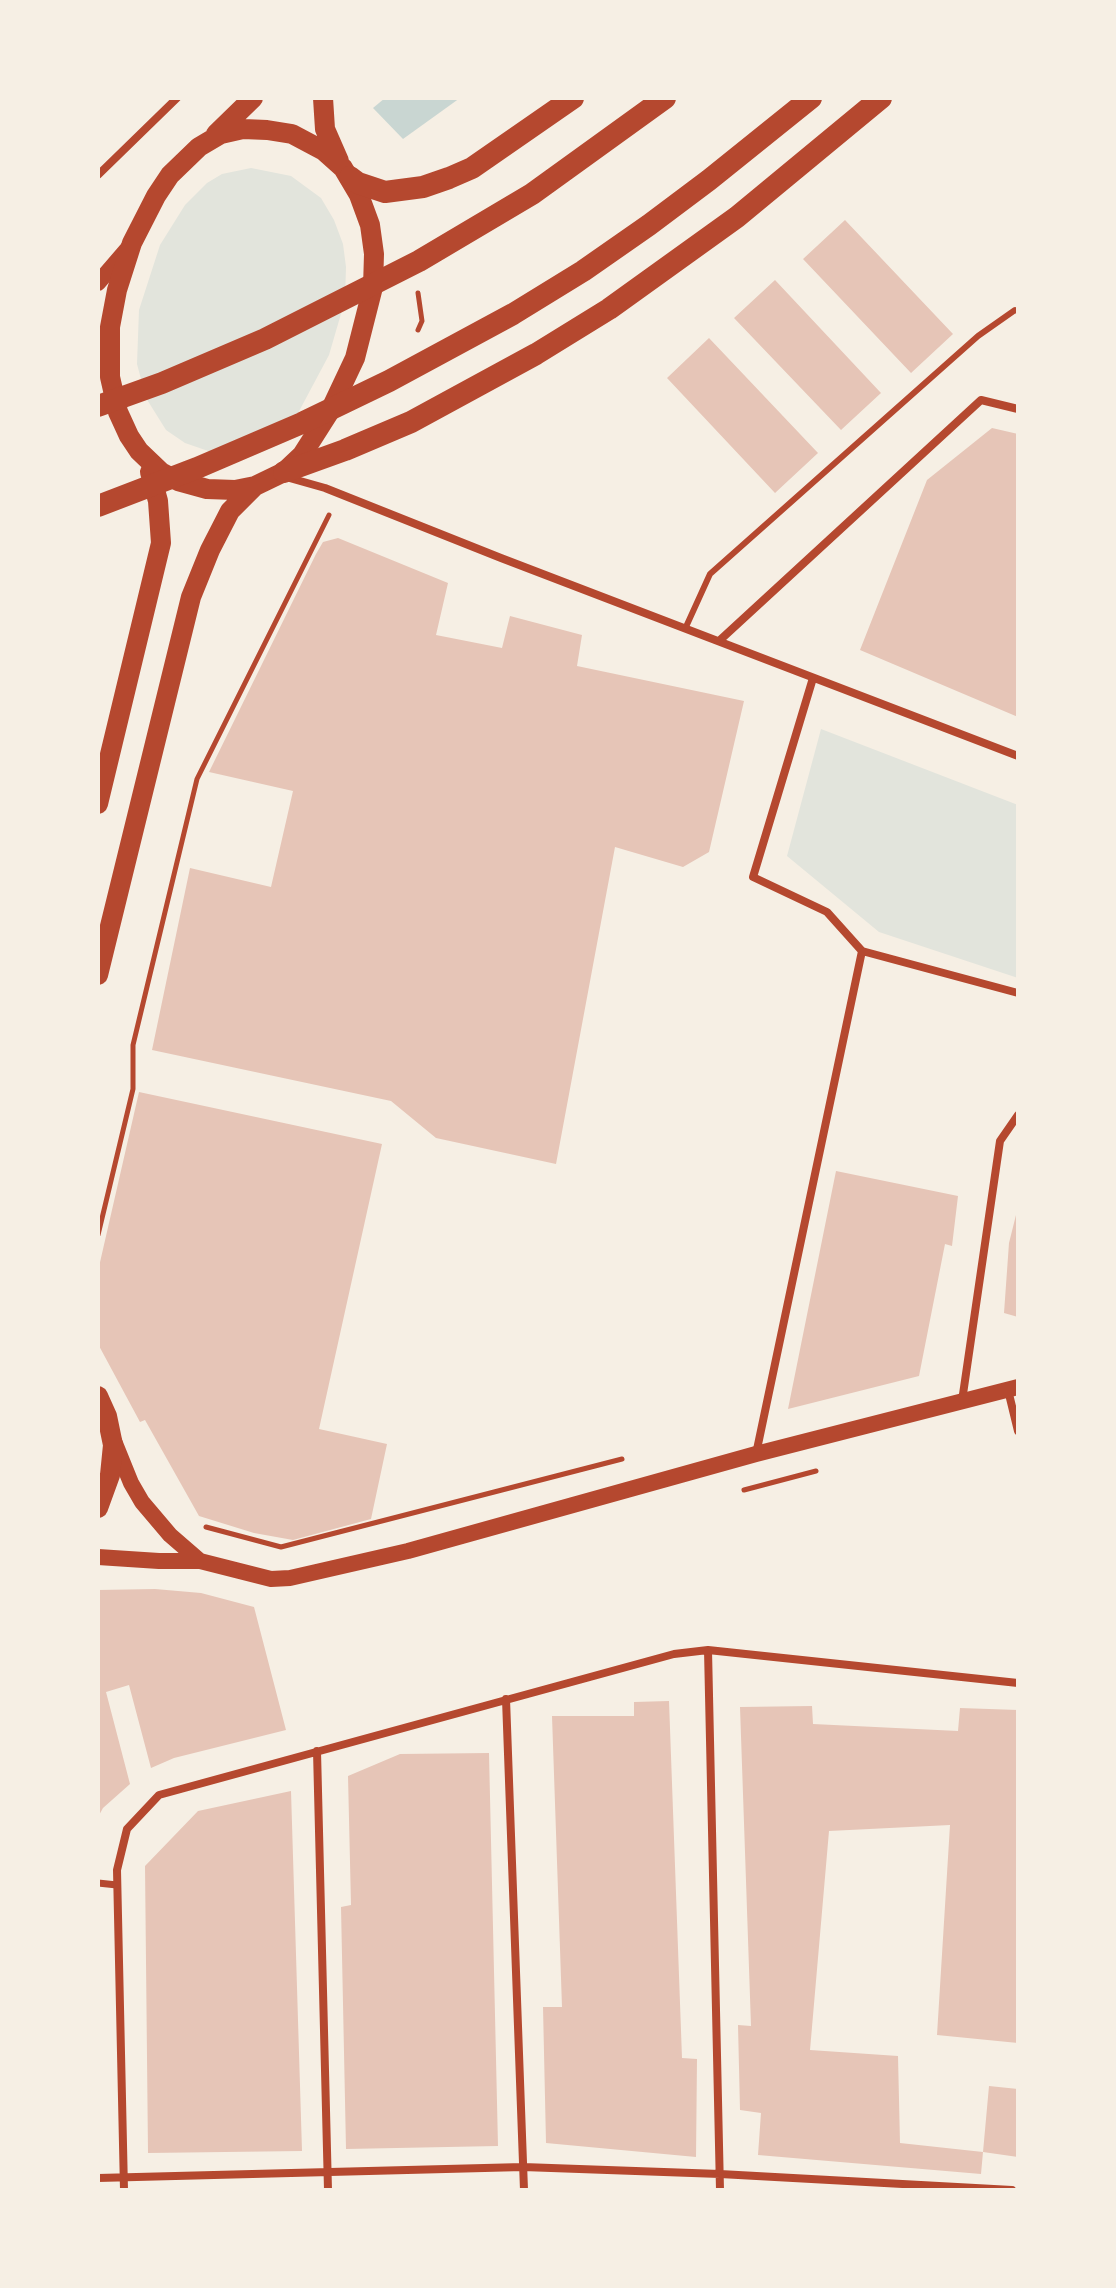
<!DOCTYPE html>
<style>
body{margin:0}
#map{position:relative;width:1116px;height:2288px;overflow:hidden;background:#f6efe4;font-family:"Exo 2",sans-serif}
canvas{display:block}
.frame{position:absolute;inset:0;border:100px solid #f6efe4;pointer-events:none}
</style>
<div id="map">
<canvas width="1116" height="2288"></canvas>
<div class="frame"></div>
</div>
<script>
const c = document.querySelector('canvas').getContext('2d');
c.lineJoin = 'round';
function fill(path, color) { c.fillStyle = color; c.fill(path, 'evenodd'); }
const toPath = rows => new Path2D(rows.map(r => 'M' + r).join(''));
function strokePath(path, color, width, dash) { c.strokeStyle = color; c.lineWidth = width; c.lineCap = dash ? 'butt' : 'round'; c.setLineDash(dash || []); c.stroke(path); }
fill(toPath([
 [251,168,291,176,321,198,334,220,343,244,346,267,345,300,329,355,297,415,214,453,185,443,166,430,146,398,137,364,139,310,160,245,185,205,207,183,222,174],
 [821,729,1018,805,1018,978,879,932,787,856]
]), '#e2e4dc');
fill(toPath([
 [385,98,460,98,403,139,373,108]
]), '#c9d6d2');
fill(toPath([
 [845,220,953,334,911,373,803,259],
 [775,280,881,393,841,430,734,318],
 [709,338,818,453,775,493,667,378],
 [992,428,1018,434,1018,717,860,650,927,480],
 [338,538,448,583,436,635,502,648,510,616,582,635,577,666,744,701,709,852,683,867,615,847,556,1164,436,1138,391,1101,152,1050,190,868,271,887,293,791,209,772,316,554,323,542],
 [139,1092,382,1144,319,1429,387,1444,371,1519,293,1540,254,1533,199,1516,145,1420,140,1422,98,1344,98,1271],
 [836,1171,958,1196,952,1246,945,1244,919,1376,788,1409],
 [1017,1211,1018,1212,1018,1317,1004,1313,1009,1243],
 [155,1589,201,1593,254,1607,286,1730,174,1758,151,1768,129,1685,106,1692,130,1784,103,1808,98,1817,98,1590],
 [669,1701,682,2058,697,2059,696,2157,546,2143,543,2007,562,2007,552,1716,634,1716,634,1702],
 [812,1706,813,1724,958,1731,960,1708,1018,1710,1018,2043,937,2035,950,1825,829,1831,810,2050,898,2056,900,2143,983,2152,981,2174,758,2155,761,2113,740,2110,738,2025,751,2026,740,1707],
 [489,1753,498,2146,346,2149,341,1907,351,1905,348,1776,400,1754],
 [291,1791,302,2151,148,2153,145,1866,198,1811],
 [989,2086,1018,2089,1018,2157,983,2152]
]), '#e6c5b7');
strokePath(toPath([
 [418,330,422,321,418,293],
 [98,1235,133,1089,133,1045,197,779,329,515],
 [744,1490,816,1471],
 [206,1527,281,1547,622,1459]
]), '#b5482f', 5);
strokePath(toPath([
 [685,629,710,574,978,336,1015,310,1018,311]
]), '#b5482f', 6);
strokePath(toPath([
 [98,1883,117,1885]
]), '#b5482f', 7);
strokePath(toPath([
 [98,175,177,98],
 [286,477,325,488,501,558,1018,756],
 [719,641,981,400,1018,409],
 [813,678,753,877,827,912,862,951,1018,993],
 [1008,1390,1018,1431],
 [962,1401,1000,1141,1018,1115],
 [756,1454,862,951],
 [708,1650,720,2190],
 [506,1699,524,2190],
 [317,1751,328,2190],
 [98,2178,523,2167,720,2174,1012,2190],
 [124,2190,117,1870,127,1829,159,1795,674,1654,708,1650,1018,1683]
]), '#b5482f', 8);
strokePath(toPath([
 [98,283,129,247],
 [114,1441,131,1483,142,1502,170,1535,200,1561],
 [98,1557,159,1561,200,1561,271,1579,290,1578,408,1551,756,1454,1018,1387]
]), '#b5482f', 16);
strokePath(toPath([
 [323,98,325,129,339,161],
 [243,129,267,130,292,134,324,151,343,168,359,195,370,225,374,254,373,287,355,358,330,411,302,455,284,472,255,486,235,490,207,489,178,481,161,472,139,451,129,436,118,412,110,377,110,327,117,290,132,243,156,196,170,175,199,147,221,134,243,129],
 [216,134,253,98],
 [98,804,161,543,158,501,150,472],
 [98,975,191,597,210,550,230,511,255,486],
 [98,1396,107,1416,113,1445,110,1475,98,1508]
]), '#b5482f', 20);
strokePath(toPath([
 [350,177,358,183,385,192,423,187,449,178,472,168,573,98],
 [98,406,162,383,265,339,419,261,532,194,665,98],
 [284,472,345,450,411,422,536,354,609,309,737,217,881,98],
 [98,506,197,468,302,423,389,381,513,314,583,271,649,225,709,180,811,98]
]), '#b5482f', 22);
</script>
